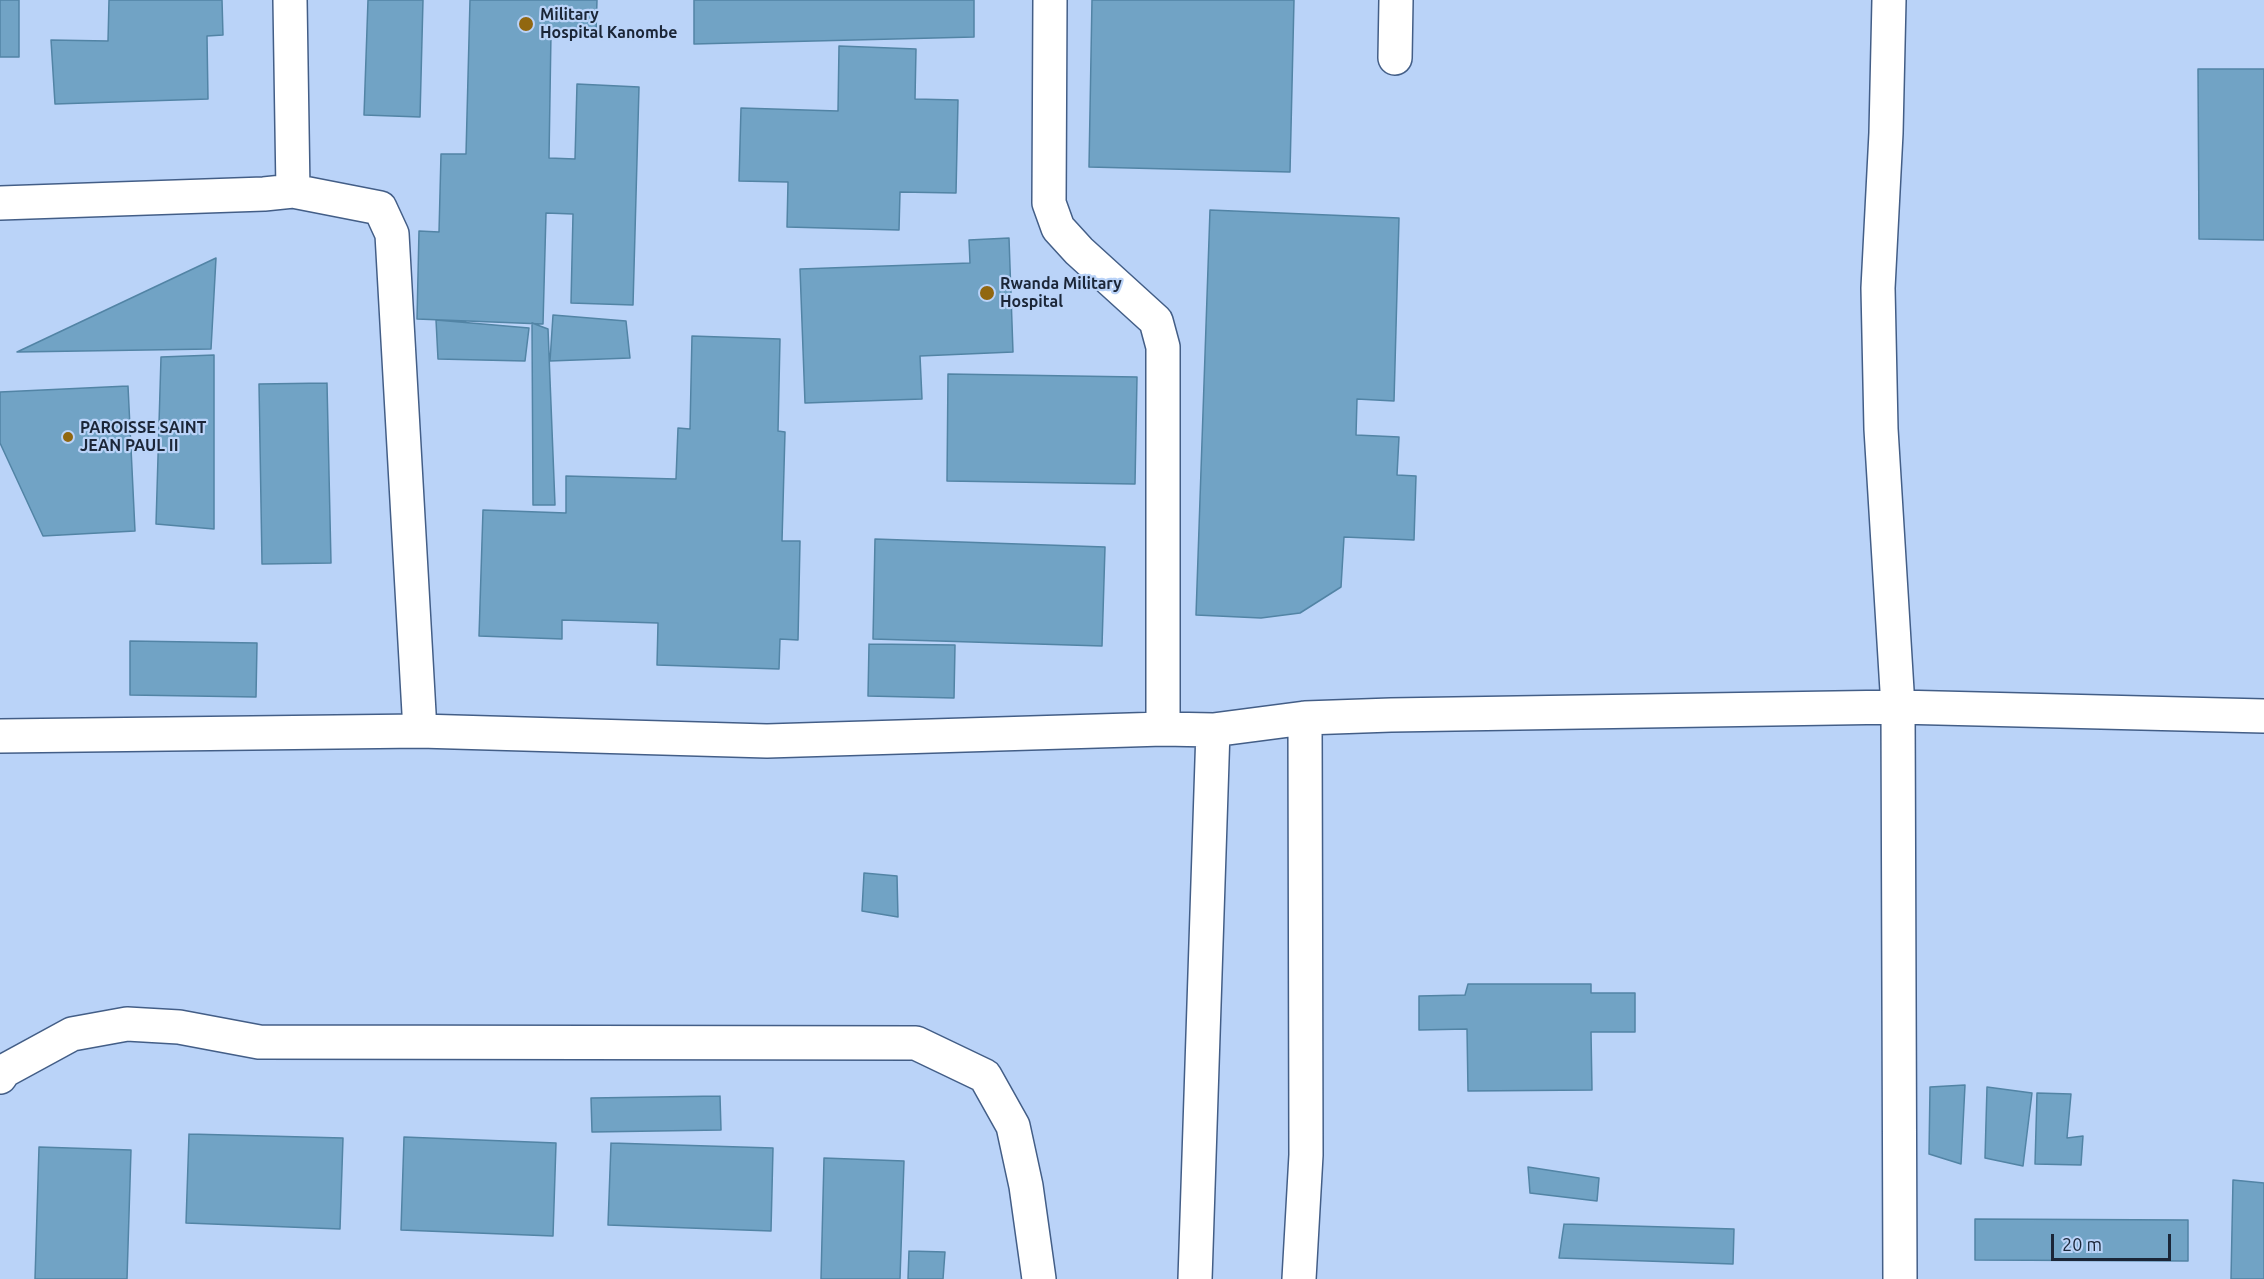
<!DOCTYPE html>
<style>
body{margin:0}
#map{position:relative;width:2264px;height:1279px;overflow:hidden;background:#bad3f8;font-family:Ubuntu,sans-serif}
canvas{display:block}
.scale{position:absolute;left:2051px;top:1234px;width:120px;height:27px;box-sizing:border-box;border:3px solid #1b2638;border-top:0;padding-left:8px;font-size:18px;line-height:21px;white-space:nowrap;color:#1b2638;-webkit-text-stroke:4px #bad3f8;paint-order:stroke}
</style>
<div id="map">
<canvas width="2264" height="1279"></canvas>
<div class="scale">20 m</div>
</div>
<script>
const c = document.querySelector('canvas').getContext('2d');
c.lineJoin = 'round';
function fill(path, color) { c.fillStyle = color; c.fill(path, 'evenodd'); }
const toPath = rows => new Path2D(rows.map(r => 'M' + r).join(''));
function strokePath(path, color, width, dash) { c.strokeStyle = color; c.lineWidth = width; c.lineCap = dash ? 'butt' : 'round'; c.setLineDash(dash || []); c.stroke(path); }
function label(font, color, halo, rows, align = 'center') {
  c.font = font + ' Ubuntu,sans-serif'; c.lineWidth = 4.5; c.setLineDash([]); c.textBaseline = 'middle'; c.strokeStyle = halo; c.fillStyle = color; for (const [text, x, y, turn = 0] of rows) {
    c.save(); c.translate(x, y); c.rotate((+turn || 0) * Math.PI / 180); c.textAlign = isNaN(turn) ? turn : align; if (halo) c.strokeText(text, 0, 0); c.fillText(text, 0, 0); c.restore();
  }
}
const building = toPath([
 [0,0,19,0,19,57,0,57,0,0],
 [109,0,222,0,223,35,207,36,208,99,55,104,51,40,108,41,109,0],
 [368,0,423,0,420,117,364,115,368,0],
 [470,0,597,0,596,35,551,33,549,158,575,159,577,84,639,87,633,305,571,303,573,214,546,213,543,324,417,319,419,231,439,232,441,154,466,154,470,0],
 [694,0,974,0,974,37,694,44,694,0],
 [1092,0,1294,0,1290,172,1089,167,1092,0],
 [839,46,916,49,915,99,958,100,956,193,900,192,899,230,787,227,788,182,739,181,741,108,838,111,839,46],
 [2198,69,2264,69,2264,240,2199,239,2198,69],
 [1210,210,1399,218,1394,401,1357,399,1356,435,1399,437,1397,475,1416,476,1414,540,1344,537,1341,587,1300,613,1261,618,1196,615,1210,210],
 [1009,238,1013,352,920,356,922,399,805,403,800,269,970,263,969,240,1009,238],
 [216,258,211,349,17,352,216,258],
 [553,315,626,321,630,358,550,361,553,315],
 [436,320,529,328,525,361,438,359,436,320],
 [532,323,548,329,555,505,533,505,532,323],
 [692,336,780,339,778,431,785,432,782,541,800,541,798,640,780,639,779,669,657,665,658,623,562,620,562,639,479,636,483,510,566,513,566,476,676,479,678,428,690,429,692,336],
 [214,355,214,529,156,524,161,357,214,355],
 [948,374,1137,377,1135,484,947,481,948,374],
 [327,383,331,563,262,564,259,384,327,383],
 [128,386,135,531,43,536,0,443,0,392,128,386],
 [875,539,1105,547,1102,646,873,639,875,539],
 [130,641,257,643,256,697,130,695,130,641],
 [869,644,955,645,954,698,868,696,869,644],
 [864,873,897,876,898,917,862,911,864,873],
 [1468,984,1591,984,1591,993,1635,993,1635,1032,1591,1032,1592,1090,1468,1091,1467,1029,1419,1030,1419,996,1465,995,1468,984],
 [1965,1085,1961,1164,1929,1154,1930,1087,1965,1085],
 [1987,1087,2032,1093,2023,1166,1985,1158,1987,1087],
 [2037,1093,2071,1094,2067,1138,2083,1136,2081,1165,2035,1164,2037,1093],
 [720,1096,721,1130,592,1132,591,1098,720,1096],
 [189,1134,343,1138,340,1229,186,1223,189,1134],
 [404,1137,556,1143,553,1236,401,1230,404,1137],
 [611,1143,773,1148,771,1231,608,1225,611,1143],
 [39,1147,131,1150,127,1279,35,1279,39,1147],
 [824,1158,904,1161,900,1279,821,1279,824,1158],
 [1528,1167,1599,1178,1597,1201,1530,1193,1528,1167],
 [2233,1180,2264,1183,2264,1279,2231,1279,2233,1180],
 [1975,1219,2188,1220,2188,1261,1975,1260,1975,1219],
 [1564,1224,1734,1229,1733,1264,1559,1258,1564,1224],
 [909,1251,945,1252,943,1279,908,1279,909,1251]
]);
fill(building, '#71a3c5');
strokePath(building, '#5284a5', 1.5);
const minor = toPath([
 [1050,0,1049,203,1058,228,1079,251,1156,321,1163,347,1163,729],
 [1889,0,1886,133,1878,288,1881,429,1898,707,1900,1279],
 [1395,58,1396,0],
 [293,191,380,208,392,234,420,731],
 [0,203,264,194,293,191,290,0],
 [0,736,420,731,767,741,1163,729,1213,730,1305,718,1391,715,1898,707,2264,716],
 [0,1077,4,1071,72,1034,127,1024,179,1027,259,1042,916,1043,985,1076,1013,1126,1026,1186,1039,1279],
 [1195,1279,1213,730],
 [1299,1279,1306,1155,1305,718]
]);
strokePath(minor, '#435e87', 36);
strokePath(minor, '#fff', 33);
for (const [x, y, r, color] of [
 [526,24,8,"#916710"],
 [987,293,8,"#916710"],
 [68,437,6,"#916710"]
]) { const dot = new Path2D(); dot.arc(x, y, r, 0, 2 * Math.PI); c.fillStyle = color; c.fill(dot); strokePath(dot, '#bad3f8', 2); }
label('bold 16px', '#1b2638', '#bad3f8', [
 ["Military",540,15],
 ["Hospital Kanombe",540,33],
 ["Rwanda Military",1000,284],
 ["Hospital",1000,302],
 ["PAROISSE SAINT",80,428],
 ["JEAN PAUL II",80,446]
], 'left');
</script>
